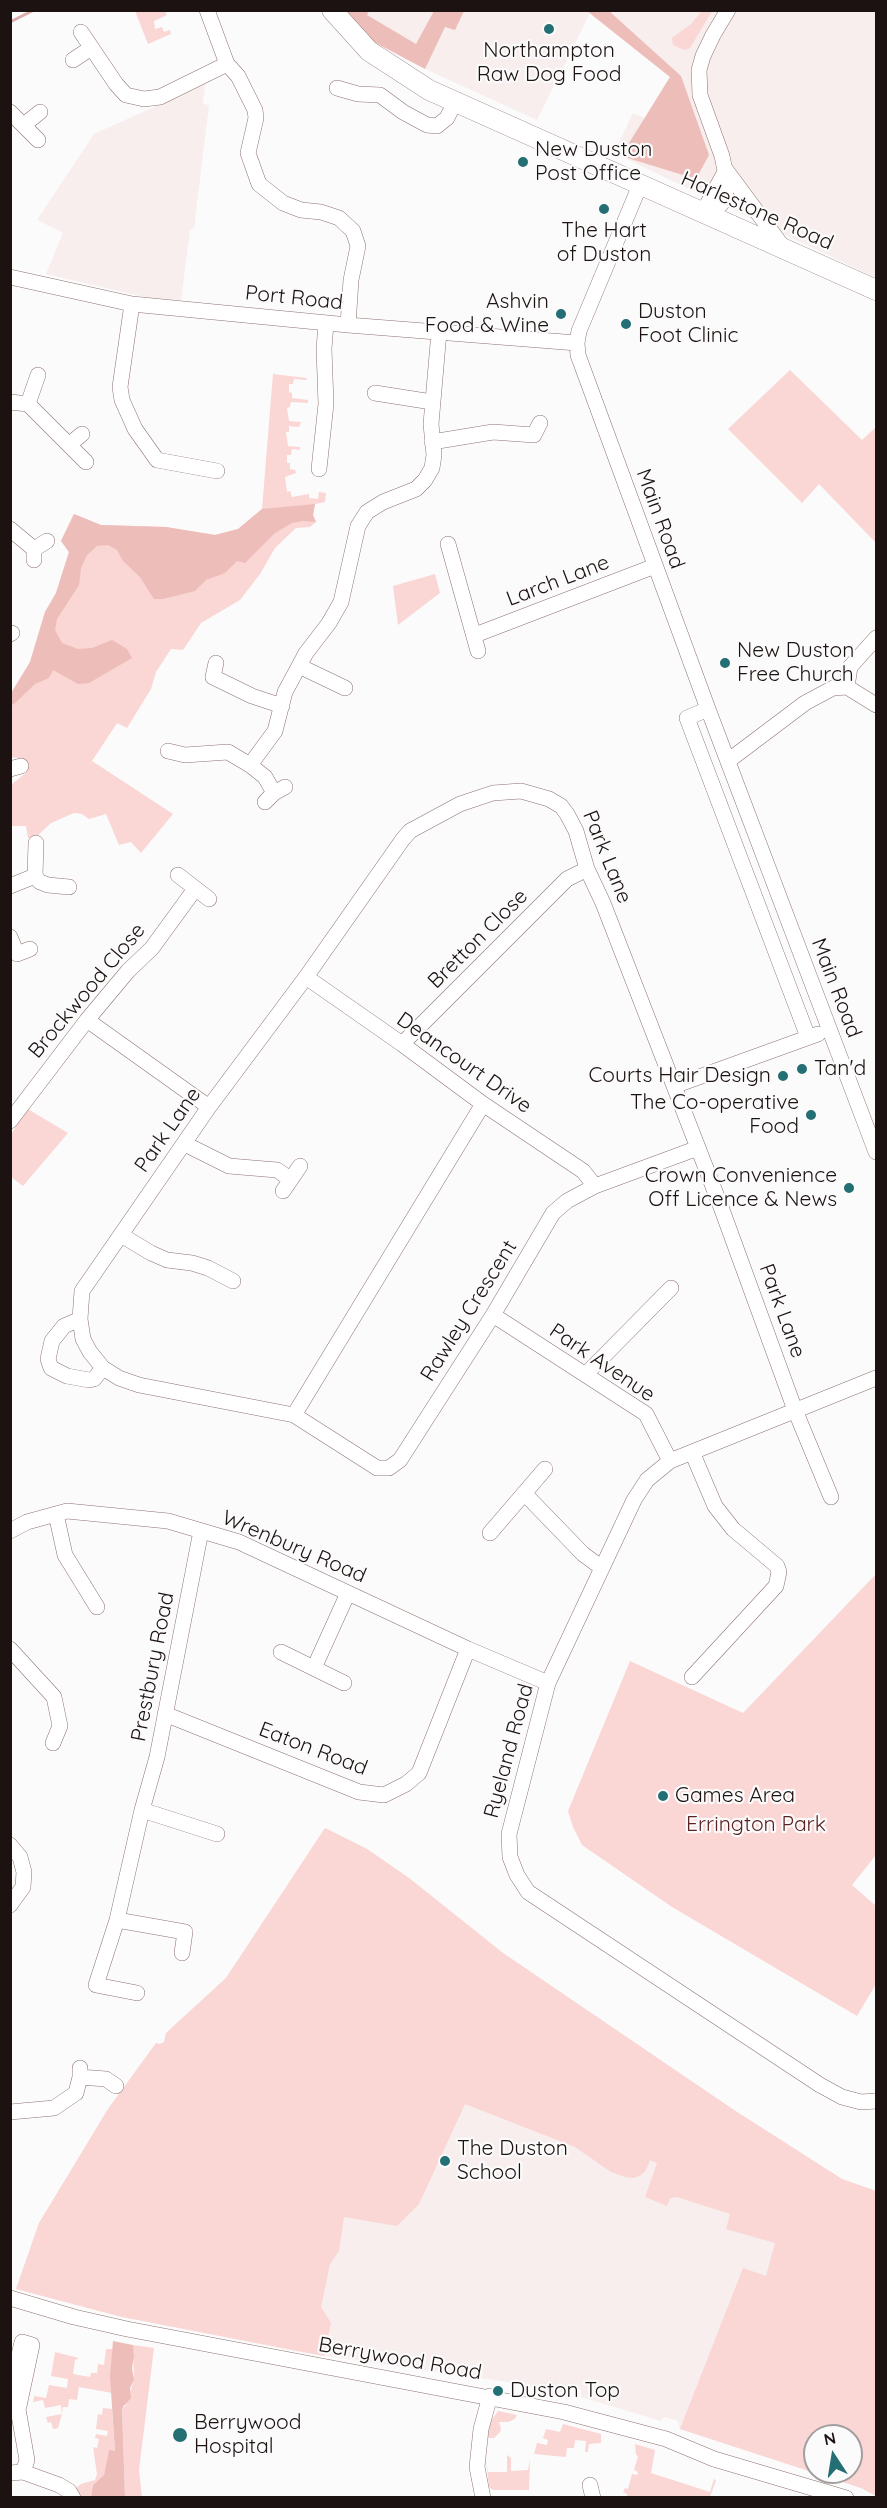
<!DOCTYPE html>
<style>
body{margin:0}
#map{position:relative;width:887px;height:2508px;overflow:hidden;background:#fbfbfb;font-family:Quicksand,sans-serif}
canvas{display:block}
.frame{position:absolute;inset:0;border:12px solid #1d1212;pointer-events:none}
.north{position:absolute;left:803px;top:2424px;width:60px;height:60px;box-sizing:border-box;background:#fbfbfb;border:2px solid #a29e9e;border-radius:50%;rotate:348deg;font-size:16px;font-weight:700;line-height:24px;text-align:center;color:#1d1212}
.north::after{content:'';display:block;margin:auto;width:21px;height:27px;background:#246f74;clip-path:polygon(50% 0,100% 100%,50% 72%,0 100%)}
</style>
<div id="map">
<canvas width="887" height="2508"></canvas>
<div class="frame"></div>
<div class="north">N</div>
</div>
<script>
const c = document.querySelector('canvas').getContext('2d');
c.lineJoin = 'round';
function fill(path, color) { c.fillStyle = color; c.fill(path, 'evenodd'); }
const toPath = rows => new Path2D(rows.map(r => 'M' + r).join(''));
function strokePath(path, color, width, dash) { c.strokeStyle = color; c.lineWidth = width; c.lineCap = dash ? 'butt' : 'round'; c.setLineDash(dash || []); c.stroke(path); }
function label(font, color, halo, rows, align = 'center') {
  c.font = font + ' Quicksand,sans-serif'; c.lineWidth = 4.5; c.setLineDash([]); c.textBaseline = 'middle'; c.strokeStyle = halo; c.fillStyle = color; for (const [text, x, y, turn = 0] of rows) {
    c.save(); c.translate(x, y); c.rotate((+turn || 0) * Math.PI / 180); c.textAlign = isNaN(turn) ? turn : align; if (halo) c.strokeText(text, 0, 0); c.fillText(text, 0, 0); c.restore();
  }
}
fill(toPath([
 [345,11,876,11,876,278,614,153,633,113,645,118,670,77,590,13,537,120,425,69,374,42],
 [205,84,203,104,209,105,194,228,190,230,181,300,149,298,46,274,63,233,37,220,94,134],
 [325,1828,367,1849,409,1878,503,1953,734,2110,842,2179,876,2191,876,2496,861,2488,680,2429,678,2421,664,2417,661,2421,581,2397,581,2390,569,2387,566,2393,508,2382,300,2352,122,2317,16,2289,39,2223,108,2109,156,2043,160,2044,164,2042,166,2033,226,1978],
 [815,2436,851,2436,851,2472,815,2472]
]), '#f7eeed');
fill(toPath([
 [135,11,165,11,167,15,154,21,155,29,162,27,164,32,170,30,171,34,148,44],
 [702,11,712,11,690,48,684,50,673,45,672,38,691,24],
 [790,370,862,440,876,427,876,543,819,484,802,503,728,429],
 [273,374,307,378,306,380,294,379,293,384,289,384,289,392,292,393,292,398,308,400,308,403,291,402,290,407,287,408,289,421,301,422,299,427,289,426,289,432,286,432,288,446,300,447,300,450,292,449,291,455,287,455,287,463,290,463,290,469,295,470,296,473,285,477,287,492,290,491,292,497,309,494,309,498,318,499,319,492,326,493,325,502,315,504,313,515,316,522,310,527,296,528,275,548,260,574,240,600,201,623,183,650,171,649,156,672,151,689,127,728,117,723,92,761,173,814,141,853,131,842,119,845,106,814,89,819,82,814,74,813,51,823,35,838,28,838,26,826,11,826,11,785,28,771,24,759,11,757,10,694,30,662,45,612,56,593,69,552,61,541,74,514,101,525,166,527,215,535,238,529,262,509],
 [435,574,440,593,398,625,393,586],
 [26,1108,68,1133,23,1186,11,1177,11,1135],
 [876,1574,876,1855,852,1885,876,1906,876,1984,857,2016,672,1907,582,1845,573,1827,568,1811,630,1661,743,1713],
 [325,1828,367,1849,409,1878,503,1953,734,2110,842,2179,876,2191,876,2496,861,2488,680,2429,743,2268,766,2276,775,2243,726,2229,730,2214,677,2197,670,2198,667,2206,645,2197,657,2163,650,2160,646,2170,641,2175,634,2178,625,2177,611,2172,575,2147,465,2104,419,2204,397,2226,344,2217,339,2251,330,2264,321,2307,331,2323,324,2356,122,2317,16,2289,39,2223,108,2109,156,2043,160,2044,164,2042,166,2033,226,1978],
 [815,2436,851,2436,851,2472,815,2472],
 [133,2345,154,2348,139,2470,142,2497,125,2497,122,2407,125,2407,134,2380],
 [106,2349,112,2349,112,2393,79,2387,77,2400,69,2399,68,2407,63,2407,62,2414,58,2428,53,2429,51,2422,48,2423,46,2417,62,2414,61,2405,45,2408,43,2400,33,2402,34,2396,46,2398,49,2385,67,2388,68,2379,51,2376,55,2352,79,2358,75,2360,73,2374,90,2377,91,2373,97,2373,98,2364,104,2365],
 [103,2408,112,2409,115,2451,109,2451,104,2475,93,2485,91,2497,78,2497,76,2488,81,2484,95,2480,97,2474,93,2447,97,2448,99,2439,95,2438,96,2434,107,2436,108,2431,96,2429,98,2414,102,2415],
 [498,2411,517,2415,515,2419,508,2422,499,2422,501,2429,500,2432,494,2438,488,2438,489,2424],
 [563,2424,601,2434,601,2443,589,2444,588,2452,585,2452,586,2441,575,2440,574,2448,567,2448,566,2457,534,2454,537,2443,547,2445,548,2440,543,2438,546,2429,560,2432],
 [635,2444,655,2450,651,2473,710,2492,714,2479,716,2480,710,2497,627,2497,627,2494,623,2492,625,2488,628,2489,632,2474,637,2475,638,2472,634,2470,638,2456,636,2455],
 [507,2455,511,2458,511,2471,528,2470,530,2459,529,2490,493,2490,489,2487,486,2458,488,2472,507,2472]
]), '#fad6d4');
fill(toPath([
 [345,11,369,11,367,15,416,44,434,11,464,11,455,30,445,27,425,69,374,42],
 [587,11,609,11,681,76,709,155,696,179,621,156,670,77],
 [315,504,313,515,316,522,303,521,292,523,275,533,245,563,237,561,225,573,206,580,195,591,163,599,154,599,140,577,123,561,117,550,108,545,97,546,87,555,81,568,79,585,57,619,55,630,62,643,78,649,92,648,112,640,127,649,132,658,89,683,78,684,53,670,49,678,35,684,13,705,11,702,11,694,30,662,45,612,56,593,69,552,61,541,74,514,101,525,166,527,215,535,238,529,262,509],
 [113,2341,133,2345,134,2357,132,2368,134,2380,130,2388,131,2398,122,2408,125,2497,91,2497,93,2485,104,2475,109,2450,115,2451,110,2376]
]), '#edbdba');
strokePath(toPath([
 [10,22,34,10]
]), '#dcadab', 3);
const minor = toPath([
 [207,10,227,64,238,76,255,110,256,118,248,153,259,184,283,203,301,210,321,212,339,218,353,231,358,246,351,280,348,325],
 [81,32,116,84,126,95,144,99,160,97,227,64],
 [73,60,91,48],
 [337,88,358,94,380,95,403,112,427,125,437,126,447,118,455,102],
 [10,112,38,140],
 [25,124,40,112],
 [726,170,783,247],
 [640,185,579,331,577,343,578,355,708,709,876,1152],
 [703,212,726,170],
 [712,215,722,203,728,185,722,156,700,95,699,70,703,56,713,35,728,10],
 [10,277,132,304,348,325,577,343],
 [132,304,120,387,122,400,135,429,157,460,217,471],
 [375,393,432,402],
 [10,402,28,404,86,462],
 [28,404,38,375],
 [432,442,493,432,534,435,540,423],
 [70,444,82,434],
 [319,469,326,404,324,349,326,323],
 [10,529,34,549],
 [448,544,478,651],
 [34,560,34,549,47,541],
 [10,634,12,633],
 [475,635,655,566],
 [216,663,213,677,252,696,282,706],
 [299,666,345,688],
 [847,687,850,667,876,638],
 [847,687,876,705],
 [708,709,687,718,808,1037],
 [168,751,185,755,228,752,250,765,275,731,285,692,306,653,329,623,341,602,358,526,367,512,383,502,416,489,425,480,432,468,434,455,431,424,439,332],
 [728,761,805,703,833,688,847,687],
 [250,765,265,777,274,793],
 [10,769,21,766],
 [265,802,274,793,285,787],
 [36,843,35,876,40,882,48,885,69,887],
 [178,875,209,899],
 [10,886,35,876],
 [10,937,17,954,30,949],
 [306,977,402,1044,483,1104,583,1171,595,1186],
 [87,1020,209,1107],
 [402,1044,567,879,587,869],
 [674,1086,818,1034],
 [483,1104,294,1415,377,1468,389,1468,400,1460,493,1315,553,1213,567,1201,595,1186,698,1148],
 [10,1121,87,1020,128,971,152,948,195,889],
 [185,1144,229,1166,277,1170,290,1179],
 [283,1191,300,1166],
 [121,1235,151,1253,167,1260,192,1263,208,1268,233,1281],
 [493,1315,646,1414,670,1461],
 [80,1319,64,1326,52,1341,48,1359,51,1368,67,1376,89,1380,94,1379,103,1368],
 [586,1374,671,1288],
 [876,1378,670,1461,647,1480,634,1500,548,1683,509,1834,510,1857,517,1875,528,1892,820,2085,842,2097,861,2102,876,2101],
 [294,1415,139,1385,119,1378,103,1368,90,1352,83,1339,80,1319,82,1291,209,1107,306,977,403,839,410,831,460,804,493,793,521,791,549,799,561,806,567,814,576,831,587,869,603,903,721,1207,795,1410,831,1497],
 [524,1493,583,1554,602,1568],
 [56,1514,65,1555,97,1607],
 [10,1531,27,1522,67,1511,168,1521,239,1542,468,1649,548,1683],
 [490,1533,545,1469],
 [10,1649,54,1697,60,1726,53,1743],
 [281,1652,344,1683],
 [314,1668,348,1593],
 [692,1677,776,1586,779,1572,777,1566,733,1529,715,1506,692,1452],
 [165,1714,359,1792,384,1795,406,1784,419,1773,468,1649],
 [142,1810,217,1834],
 [10,1845,20,1857,24,1872,23,1887,10,1905],
 [117,1920,185,1932,182,1953],
 [137,1993,96,1985,117,1920,142,1810,157,1757,201,1531],
 [80,2077,106,2079,116,2086],
 [10,2112,54,2108,76,2093,80,2077,80,2068],
 [10,2298,74,2317,127,2329,564,2412,666,2439,714,2459,846,2498],
 [19,2406,32,2345,22,2342,13,2381,27,2460,23,2472],
 [10,2473,23,2472,59,2485,69,2491,73,2498],
 [590,2485,593,2498],
 [483,2498,477,2467,481,2429,490,2396]
]);
const major = toPath([
 [332,10,369,51,429,90,876,290]
]);
strokePath(minor, '#8e7270', 16);
strokePath(major, '#8e7270', 21);
strokePath(minor, '#fff', 15);
strokePath(major, '#fff', 20);
for (const [x, y, r, color] of [
 [549,29,6,"#246f74"],
 [523,162,6,"#246f74"],
 [604,209,6,"#246f74"],
 [561,314,6,"#246f74"],
 [626,324,6,"#246f74"],
 [725,663,6,"#246f74"],
 [802,1069,6,"#246f74"],
 [783,1076,6,"#246f74"],
 [811,1115,6,"#246f74"],
 [849,1188,6,"#246f74"],
 [663,1796,6,"#246f74"],
 [445,2161,6,"#246f74"],
 [498,2391,6,"#246f74"],
 [180,2435,8,"#246f74"]
]) { const dot = new Path2D(); dot.arc(x, y, r, 0, 2 * Math.PI); c.fillStyle = color; c.fill(dot); strokePath(dot, '#fbfbfb', 2); }
label('21px', '#1d1212', '#fbfbfb', [
 ["Northampton",549,51,"center"],
 ["Raw Dog Food",549,75,"center"],
 ["New Duston",535,150],
 ["Post Office",535,174],
 ["The Hart",604,231,"center"],
 ["of Duston",604,255,"center"],
 ["Ashvin",549,302,"right"],
 ["Food & Wine",549,326,"right"],
 ["Duston",638,312],
 ["Foot Clinic",638,336],
 ["New Duston",737,651],
 ["Free Church",737,675],
 ["Tan'd",814,1069],
 ["Courts Hair Design",771,1076,"right"],
 ["The Co-operative",799,1103,"right"],
 ["Food",799,1127,"right"],
 ["Crown Convenience",837,1176,"right"],
 ["Off Licence & News",837,1200,"right"],
 ["Games Area",675,1796],
 ["The Duston",457,2149],
 ["School",457,2173],
 ["Duston Top",510,2391],
 ["Berrywood",194,2423],
 ["Hospital",194,2447]
], 'left');
label('21px', '#1d1212', '#fbfbfb', [
 ["Harlestone Road",757,211,24],
 ["Port Road",294,298,6],
 ["Main Road",660,519,70],
 ["Larch Lane",558,581,-21],
 ["Park Lane",607,857,68],
 ["Bretton Close",478,939,-45],
 ["Main Road",836,988,69],
 ["Brockwood Close",87,991,-50],
 ["Deancourt Drive",464,1063,35],
 ["Park Lane",168,1130,-55],
 ["Rawley Crescent",469,1311,-58],
 ["Park Lane",782,1311,70],
 ["Park Avenue",602,1363,34],
 ["Wrenbury Road",294,1547,23],
 ["Prestbury Road",153,1667,-79],
 ["Eaton Road",313,1749,21],
 ["Ryeland Road",509,1751,-75],
 ["Berrywood Road",400,2359,10]
]);
label('21px', '#5c2223', '#fbfbfb', [
 ["Errington Park",756,1825]
]);
</script>
